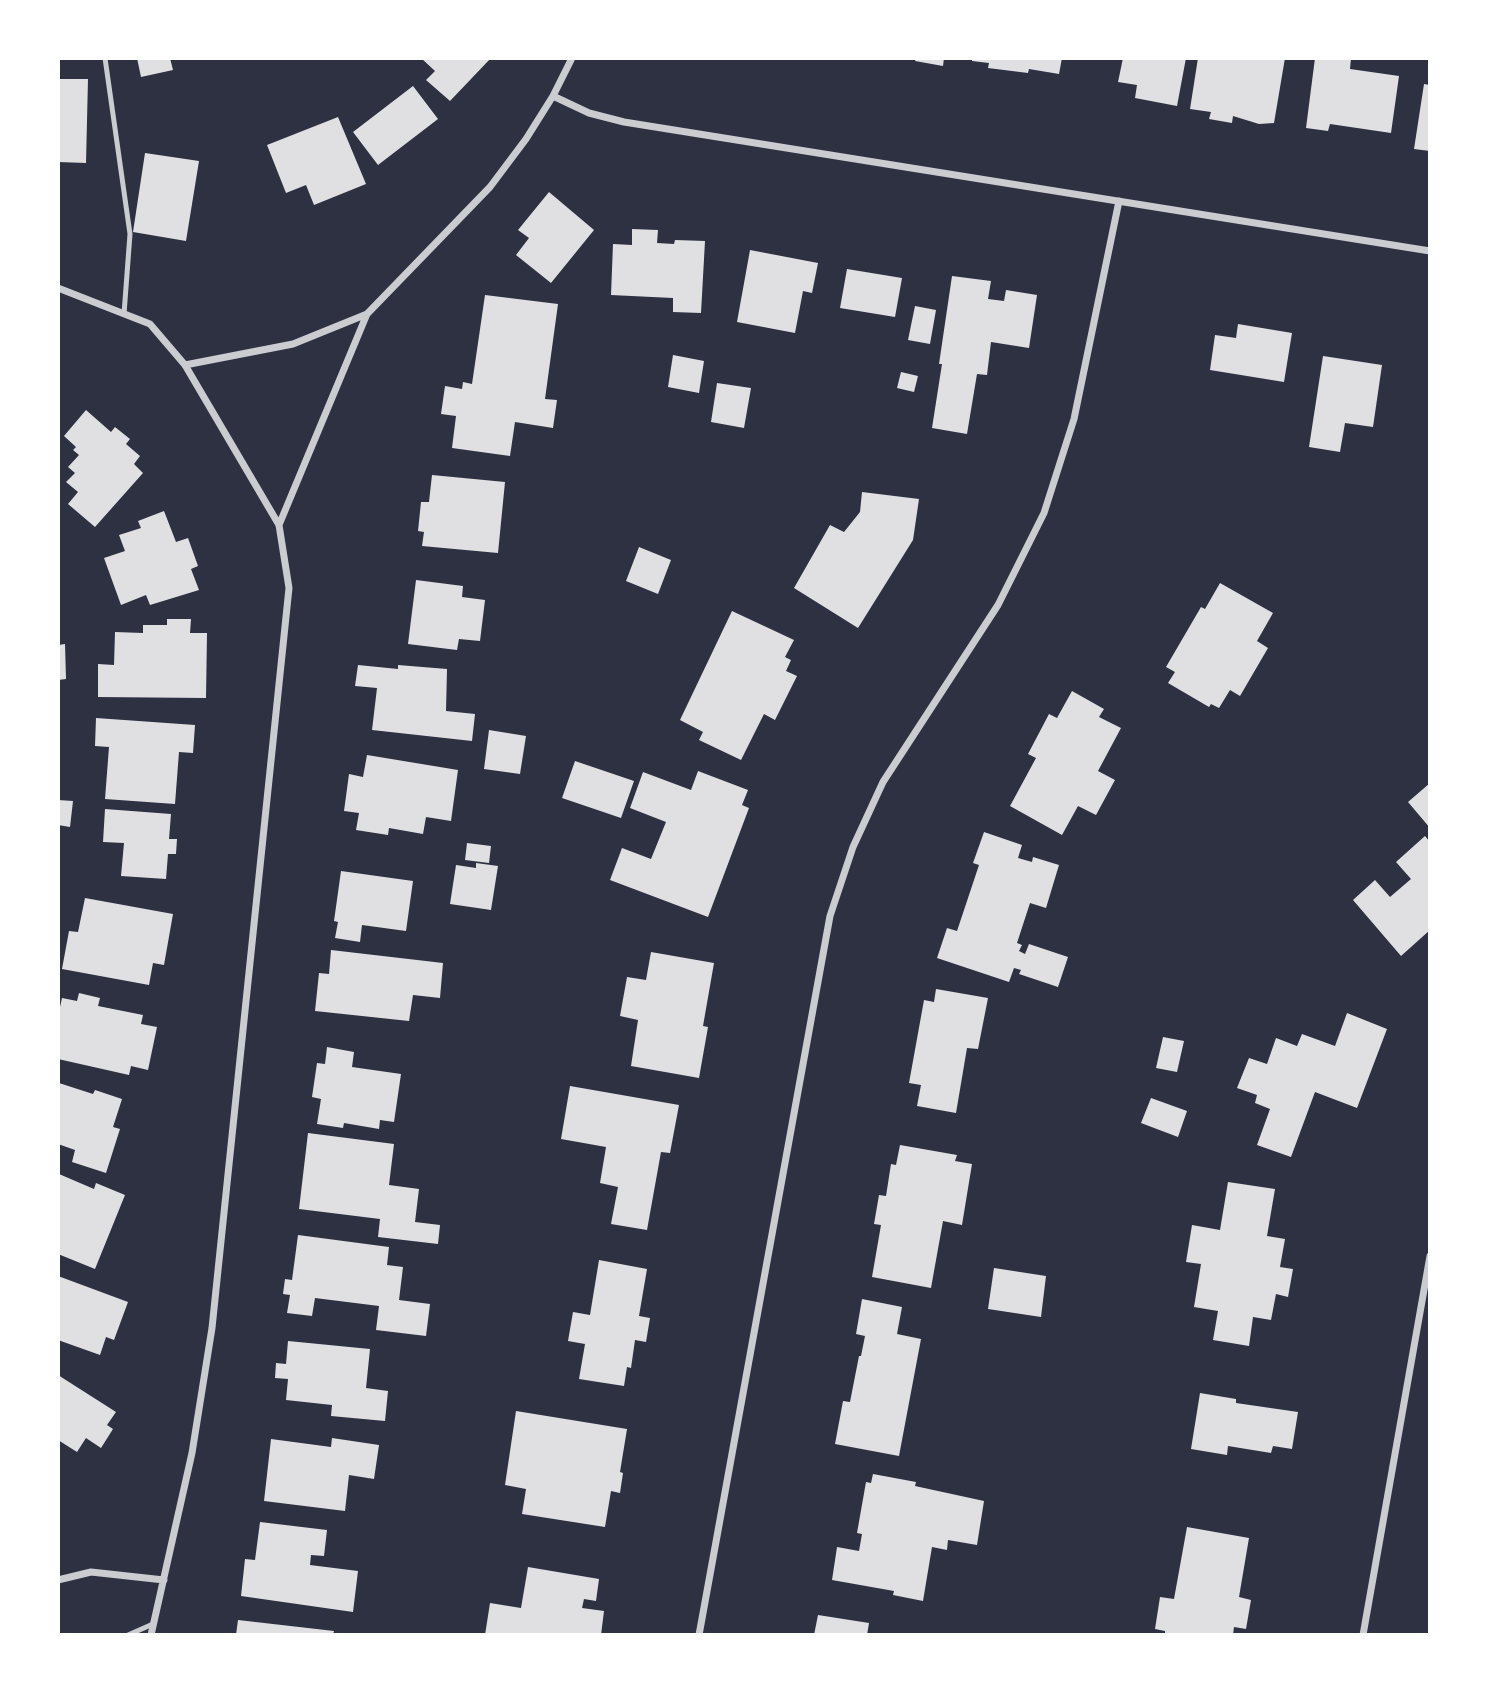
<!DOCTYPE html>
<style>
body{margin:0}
#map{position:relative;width:1488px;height:1693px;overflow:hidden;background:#2d3142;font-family:Manrope,sans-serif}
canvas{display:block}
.frame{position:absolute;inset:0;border:60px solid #fff;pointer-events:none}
</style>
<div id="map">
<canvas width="1488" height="1693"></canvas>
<div class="frame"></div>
</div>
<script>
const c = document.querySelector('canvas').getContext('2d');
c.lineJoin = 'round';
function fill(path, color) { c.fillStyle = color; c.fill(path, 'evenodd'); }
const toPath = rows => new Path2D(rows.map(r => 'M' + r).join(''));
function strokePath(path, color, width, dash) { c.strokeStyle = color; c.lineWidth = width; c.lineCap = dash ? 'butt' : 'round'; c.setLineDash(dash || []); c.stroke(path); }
fill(toPath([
 [137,58,170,58,173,70,141,77],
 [421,58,491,58,450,101,426,80,435,71],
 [916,58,944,58,943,66,915,61],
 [972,58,1062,58,1059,74,1029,69,1028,73,988,68,989,63,972,61],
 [1123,58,1186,58,1177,106,1135,98,1137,85,1118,82],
 [1198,58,1285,58,1274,123,1259,124,1233,116,1232,123,1209,119,1211,112,1190,109],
 [1315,58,1351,58,1350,69,1399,76,1391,133,1330,124,1328,131,1306,128],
 [58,79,88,79,86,163,58,162],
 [1424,84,1430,85,1430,151,1414,149],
 [413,86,438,119,378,165,353,132],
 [338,117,366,184,314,205,306,185,286,193,267,145],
 [145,153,199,161,186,241,133,232],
 [549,192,594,230,551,283,516,255,529,238,518,230],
 [632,229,658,230,657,243,674,244,675,240,705,241,701,313,673,312,673,298,611,295,613,244,632,245],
 [750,250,818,263,812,293,803,291,795,333,737,322],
 [847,269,902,278,895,317,840,308],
 [952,276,991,281,988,299,1004,301,1006,290,1037,295,1029,348,991,342,987,375,977,374,967,434,932,428,942,364,939,364],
 [485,295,558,304,545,399,557,400,553,428,515,422,510,456,452,448,456,416,441,414,445,386,462,389,463,382,472,384],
 [915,306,936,310,930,344,908,340],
 [1238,324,1292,333,1284,382,1210,370,1215,335,1236,338],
 [673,355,704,361,699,393,668,387],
 [1323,356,1382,365,1373,427,1345,423,1340,452,1309,447],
 [901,372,918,376,914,392,897,388],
 [717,383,751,388,744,428,711,422],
 [86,410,111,432,115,427,130,439,126,444,140,456,134,464,143,473,95,527,68,504,78,492,66,482,75,473,68,467,79,455,73,450,76,447,64,436],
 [432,475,505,482,498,553,422,546,424,532,418,531,421,502,429,502],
 [862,492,919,499,913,540,858,628,794,588,830,525,844,532,860,512],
 [164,511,176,542,188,538,198,566,191,569,199,590,150,605,146,595,121,605,104,558,125,551,119,535,141,528,138,521],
 [639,547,671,560,658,594,626,581],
 [416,580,463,586,462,597,485,600,480,641,459,639,457,650,408,644],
 [1220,583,1273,613,1257,641,1268,648,1240,696,1230,690,1219,708,1211,704,1209,707,1168,683,1175,672,1166,667,1201,607,1205,609],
 [732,611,794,640,785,657,791,660,786,671,797,676,775,720,764,714,741,760,699,740,703,732,680,720],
 [167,619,191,619,190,633,207,633,206,698,98,697,98,664,114,665,115,632,143,633,143,625,167,625],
 [65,644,66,679,58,680,58,645],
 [358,665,398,669,398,665,447,669,446,711,475,714,472,741,372,730,377,688,355,686],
 [1072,691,1104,709,1099,717,1121,728,1098,771,1115,780,1096,815,1078,806,1062,835,1010,806,1036,758,1028,754,1049,714,1057,718],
 [96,718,195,725,193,753,179,752,175,804,105,799,109,747,95,746],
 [489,730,526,736,520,774,484,769],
 [367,755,458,770,451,821,426,817,423,834,389,828,388,835,356,830,359,813,344,811,349,774,363,777],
 [575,761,634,781,621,818,562,798],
 [698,771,748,790,742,805,749,808,708,917,610,880,622,848,651,859,666,822,630,808,643,772,691,790],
 [1430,783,1430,828,1408,802],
 [58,800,73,801,70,827,58,825],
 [105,809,171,814,169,839,177,839,176,854,168,854,166,879,121,876,124,843,103,842],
 [984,832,1022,845,1018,858,1032,862,1033,857,1059,865,1046,908,1030,903,1017,943,1022,945,1019,951,1025,954,1029,944,1068,957,1058,987,1019,974,1021,970,1014,968,1009,982,937,958,947,928,957,931,979,865,973,863],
 [1425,836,1430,842,1430,930,1401,956,1353,900,1375,880,1390,897,1411,879,1396,862],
 [467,843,491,846,489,863,465,860],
 [476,863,498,866,491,910,450,904,456,865,476,868],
 [341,871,413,881,406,931,362,925,360,942,335,938,338,922,334,921],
 [85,898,173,914,164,965,153,963,149,985,62,969,69,931,78,932],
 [331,950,443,963,440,998,413,995,409,1021,315,1011,319,973,329,974],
 [651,952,714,963,703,1026,708,1027,699,1078,631,1066,638,1020,620,1016,627,977,646,980],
 [936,989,988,998,978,1049,967,1048,956,1113,917,1106,921,1085,909,1083,924,1000,934,1002],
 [79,993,100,998,98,1006,143,1015,141,1024,157,1027,148,1070,131,1066,129,1075,58,1059,58,1016,62,998,77,1001],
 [1347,1013,1387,1029,1357,1108,1315,1092,1291,1157,1257,1145,1270,1109,1255,1103,1257,1095,1237,1088,1249,1058,1267,1064,1276,1038,1297,1046,1302,1034,1335,1046],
 [1163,1037,1184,1041,1177,1072,1156,1068],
 [327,1047,354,1052,352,1067,401,1074,394,1122,380,1120,379,1129,344,1123,343,1128,317,1124,321,1099,312,1097,317,1063,325,1064],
 [59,1083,93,1094,95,1090,122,1099,113,1127,120,1129,106,1173,72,1162,75,1150,58,1144],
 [570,1086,679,1105,670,1153,661,1152,647,1230,611,1224,618,1187,600,1183,606,1147,561,1139],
 [1151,1098,1187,1111,1178,1137,1141,1123],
 [308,1133,394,1144,389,1185,419,1189,415,1222,440,1225,438,1244,378,1237,380,1219,299,1209],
 [900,1145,957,1155,955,1161,972,1164,962,1225,943,1221,931,1288,872,1277,881,1225,874,1224,879,1195,886,1196,891,1164,896,1165],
 [59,1174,94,1189,96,1183,125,1195,95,1269,58,1254],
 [1228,1182,1275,1189,1267,1236,1285,1239,1280,1267,1293,1269,1288,1297,1276,1294,1271,1320,1253,1317,1249,1346,1213,1340,1218,1311,1194,1307,1201,1264,1186,1262,1192,1225,1220,1230],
 [298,1235,389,1247,387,1265,403,1267,399,1300,430,1304,426,1336,376,1330,379,1306,315,1298,312,1316,287,1313,290,1295,283,1294,285,1279,292,1280],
 [599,1260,647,1269,639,1316,650,1318,646,1342,635,1340,631,1368,627,1367,624,1386,579,1379,585,1344,568,1341,573,1312,590,1315],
 [994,1268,1046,1276,1041,1317,988,1309],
 [58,1276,128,1302,114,1340,106,1337,100,1355,58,1340],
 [862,1299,902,1307,897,1334,921,1339,899,1456,835,1444,843,1401,850,1402,859,1356,861,1356,865,1336,856,1334],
 [288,1341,370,1349,366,1388,388,1391,385,1421,331,1416,332,1405,286,1400,288,1379,275,1378,276,1363,286,1364],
 [58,1375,116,1412,107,1425,113,1429,101,1448,86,1438,77,1452,58,1440],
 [1200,1393,1236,1399,1236,1403,1298,1412,1292,1449,1273,1446,1271,1453,1228,1446,1227,1455,1191,1449],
 [516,1411,627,1429,620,1472,623,1473,620,1493,611,1491,605,1527,522,1514,526,1489,505,1485],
 [332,1438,379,1445,374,1479,349,1475,345,1511,264,1501,271,1439,331,1447],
 [873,1474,916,1482,915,1486,984,1501,977,1545,948,1540,947,1550,932,1547,923,1601,893,1595,894,1591,832,1580,837,1547,859,1551,862,1534,857,1533,866,1482,871,1483],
 [260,1522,327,1530,324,1556,311,1555,310,1565,358,1571,353,1612,241,1596,245,1559,255,1560],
 [1187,1527,1249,1538,1239,1597,1251,1600,1246,1629,1234,1627,1233,1635,1165,1635,1165,1631,1155,1629,1160,1597,1174,1599],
 [528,1567,599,1579,596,1601,584,1599,582,1608,604,1611,601,1635,485,1635,490,1603,521,1608],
 [818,1615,869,1623,867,1635,814,1635],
 [238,1620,334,1631,333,1635,236,1635]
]), '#e0e0e3');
strokePath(toPath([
 [105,58,130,234,124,314],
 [128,1635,153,1624]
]), '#caccd0', 5);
strokePath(toPath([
 [553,96,589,113,624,122,1430,251],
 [58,288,150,324,185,365,279,525,289,588,212,1328,192,1453,151,1635],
 [185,365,293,344,367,314],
 [279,525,367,314,490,187,526,139,553,96,572,58],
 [58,1580,91,1572,164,1580],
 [699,1635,830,916,853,847,883,782,998,605,1044,513,1074,419,1119,201],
 [1363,1635,1430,1256]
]), '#caccd0', 7);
</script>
